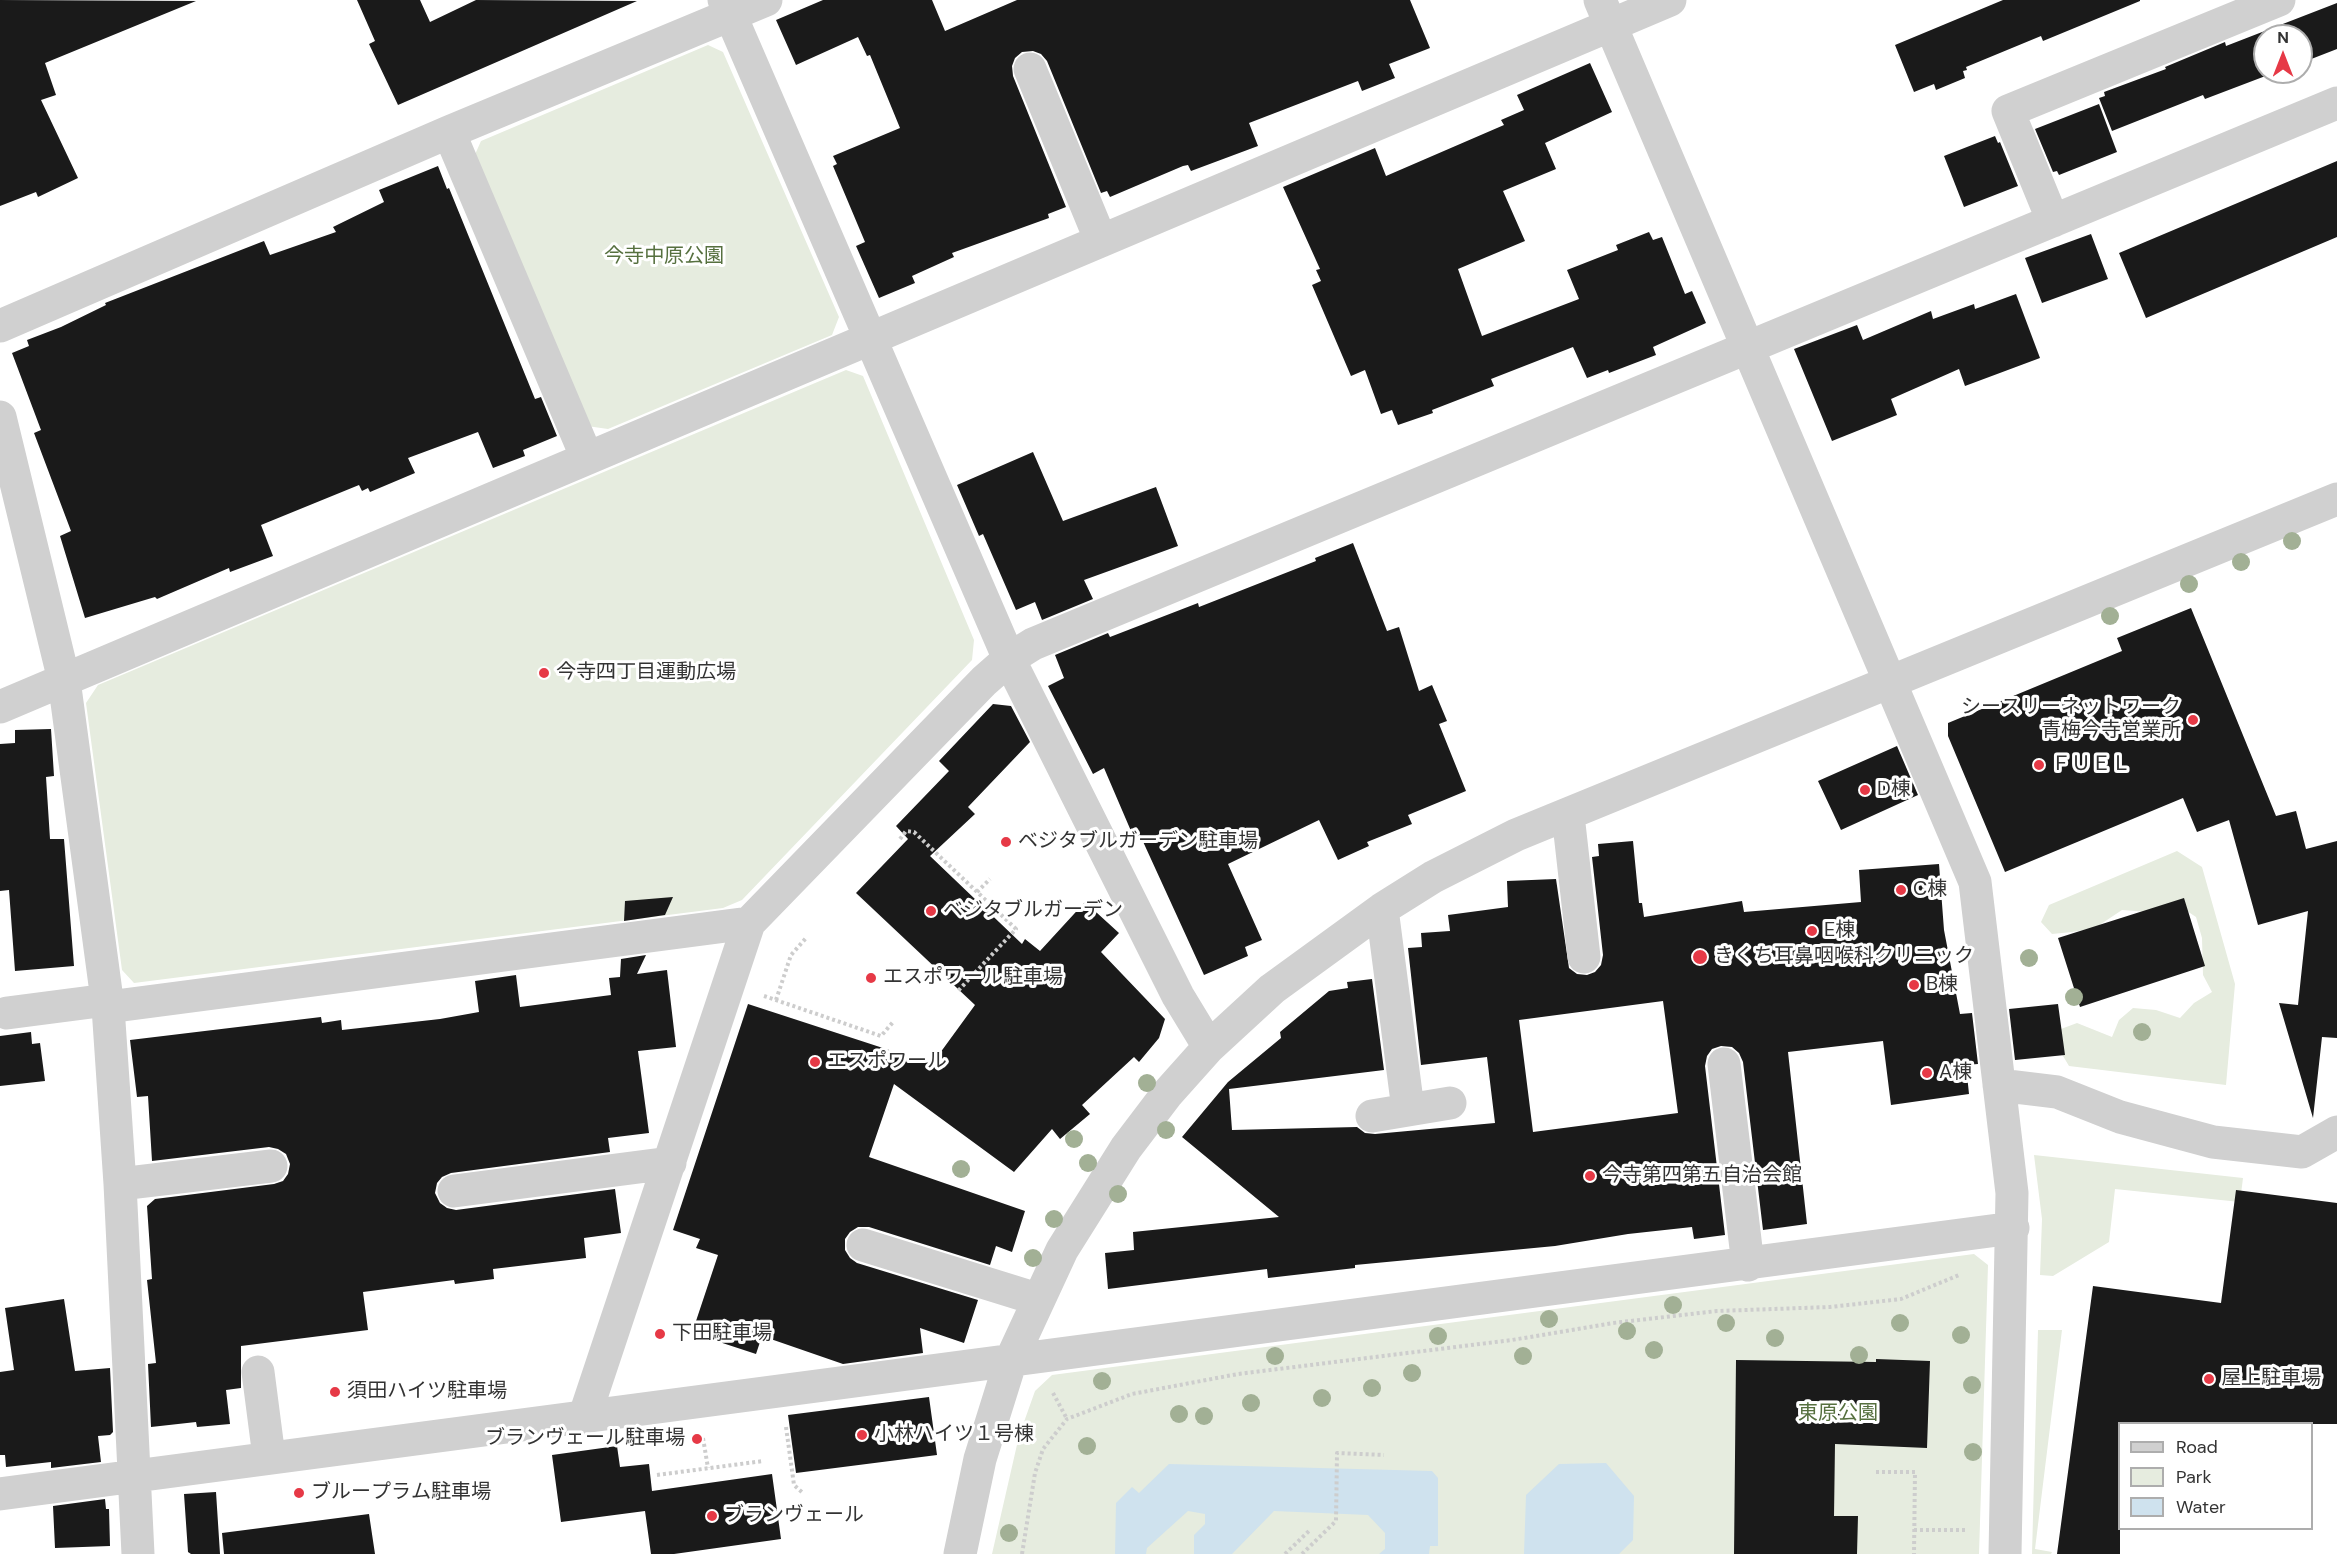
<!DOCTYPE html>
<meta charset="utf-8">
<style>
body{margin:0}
#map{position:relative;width:2337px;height:1554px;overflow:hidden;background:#fff;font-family:"DM Sans",sans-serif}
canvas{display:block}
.legend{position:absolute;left:2118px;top:1422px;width:195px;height:108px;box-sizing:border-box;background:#fff;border:2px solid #adadad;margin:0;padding:8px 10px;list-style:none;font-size:18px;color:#333}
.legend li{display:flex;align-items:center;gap:12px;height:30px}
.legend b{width:30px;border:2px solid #adadad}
.north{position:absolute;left:2253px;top:24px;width:60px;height:60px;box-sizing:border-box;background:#fff;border:2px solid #adadad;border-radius:50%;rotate:0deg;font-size:16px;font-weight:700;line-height:24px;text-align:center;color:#333}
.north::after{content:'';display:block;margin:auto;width:21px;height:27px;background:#e63946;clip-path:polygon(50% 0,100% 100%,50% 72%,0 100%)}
</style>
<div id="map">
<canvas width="2337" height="1554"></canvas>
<ul class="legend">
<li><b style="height:8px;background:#d0d0d0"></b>Road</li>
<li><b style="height:16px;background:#e6ecdf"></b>Park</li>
<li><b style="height:16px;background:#cfe2ee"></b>Water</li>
</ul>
<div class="north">N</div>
</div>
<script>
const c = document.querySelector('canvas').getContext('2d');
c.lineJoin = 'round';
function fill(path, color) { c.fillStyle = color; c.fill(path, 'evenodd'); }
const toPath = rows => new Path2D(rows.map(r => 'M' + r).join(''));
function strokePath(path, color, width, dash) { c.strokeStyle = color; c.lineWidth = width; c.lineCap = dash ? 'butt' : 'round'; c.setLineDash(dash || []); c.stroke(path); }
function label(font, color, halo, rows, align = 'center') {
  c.font = font + ' "DM Sans","Noto Sans JP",sans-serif'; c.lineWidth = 6; c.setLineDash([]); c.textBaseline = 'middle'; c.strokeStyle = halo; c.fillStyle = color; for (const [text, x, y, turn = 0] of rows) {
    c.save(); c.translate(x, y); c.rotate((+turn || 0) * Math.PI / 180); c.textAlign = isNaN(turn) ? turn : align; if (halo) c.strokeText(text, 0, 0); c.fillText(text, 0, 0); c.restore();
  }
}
fill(toPath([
 [708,45,723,52,839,317,832,335,608,429,587,426,473,159,481,141],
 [846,370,863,376,974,640,972,660,742,900,723,908,134,983,122,970,86,703,98,685],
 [2177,851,2202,867,2235,984,2226,1085,2069,1066,2057,1046,2061,1029,2077,1023,2112,1037,2119,1020,2133,1008,2156,1010,2180,1018,2194,1003,2212,992,2203,975,2202,938,2196,917,2175,903,2149,912,2122,910,2095,928,2072,932,2052,934,2041,922,2049,905],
 [2034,1155,2243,1178,2240,1202,2115,1189,2109,1242,2053,1276,2040,1275,2042,1219],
 [1974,1254,1988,1265,1979,1554,992,1554,1019,1436,1035,1391,1052,1375],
 [2038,1330,2062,1330,2035,1549,2052,1552,2051,1554,2032,1554]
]), '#e6ecdf');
fill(toPath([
 [1606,1463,1634,1496,1633,1540,1619,1554,1524,1554,1526,1495,1559,1464],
 [1169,1464,1432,1471,1438,1478,1438,1546,1430,1546,1429,1554,1379,1554,1385,1549,1385,1533,1368,1515,1274,1511,1232,1554,1194,1554,1194,1535,1205,1524,1205,1514,1188,1511,1147,1548,1146,1554,1115,1554,1116,1503,1132,1487,1139,1493]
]), '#cfe2ee');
fill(toPath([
 [0,0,196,1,45,63,56,95,41,100,78,178,38,197,36,192,0,206],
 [357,0,420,0,430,22,476,0,637,1,398,105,369,44,375,41],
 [823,0,932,0,945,31,1017,0,1410,0,1430,48,1389,64,1395,78,1362,91,1358,81,1249,123,1258,146,1191,171,1188,165,1183,166,1110,197,1107,191,1101,193,1047,61,1041,54,1033,51,1022,52,1015,58,1012,66,1013,76,1066,207,1048,214,1049,218,952,253,954,257,912,276,915,283,879,298,856,246,865,242,833,166,837,164,833,156,900,128,870,55,867,56,858,37,796,65,776,20],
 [2003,0,2140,0,2140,1,2043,41,2041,36,1966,67,1967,70,1963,71,1965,78,1936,90,1934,84,1914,92,1895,45],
 [2337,3,2337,49,2301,63,2301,36,2265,36,2265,72,2276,72,2205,99,2203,95,2112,131,2099,98,2105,96,2104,92,2166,69,2165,67,2225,42,2226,46],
 [1590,63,1612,112,1545,143,1556,169,1503,191,1525,241,1458,269,1482,336,1579,299,1567,270,1618,250,1616,245,1649,232,1653,240,1662,237,1685,294,1692,291,1706,323,1653,347,1656,355,1609,373,1608,370,1587,378,1573,347,1491,379,1494,386,1432,410,1433,413,1398,425,1392,410,1381,414,1365,370,1351,376,1312,285,1321,281,1316,270,1320,269,1283,187,1375,148,1386,176,1504,125,1501,120,1524,110,1517,95],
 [2099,104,2117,152,2059,175,2057,171,2053,172,2035,129],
 [1995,136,1998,143,2000,142,2018,186,1964,207,1944,156],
 [2337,161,2337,237,2146,318,2119,253],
 [438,166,447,189,449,188,535,399,541,397,557,436,523,450,525,456,493,468,478,432,408,458,415,473,370,492,368,488,362,491,359,485,261,525,273,556,230,572,229,568,157,599,155,597,85,618,60,536,71,531,34,433,41,430,12,353,29,346,27,340,61,327,106,305,105,303,264,241,270,255,336,232,333,227,384,202,379,190],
 [2091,234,2108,279,2042,303,2025,258],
 [2016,294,2040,358,1965,386,1959,369,1891,399,1897,415,1832,441,1794,349,1857,325,1863,340,1931,311,1933,319,1974,304,1975,309],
 [1033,452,1063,521,1156,487,1178,546,1084,580,1093,599,1042,620,1035,602,1016,610,983,534,979,536,957,485],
 [1353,543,1387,631,1399,627,1419,691,1432,685,1447,721,1439,724,1466,791,1408,815,1412,824,1367,842,1369,846,1338,860,1319,820,1228,864,1262,940,1245,947,1248,956,1204,975,1140,835,1134,838,1104,768,1093,774,1048,686,1064,678,1055,655,1108,633,1110,637,1198,603,1199,607,1316,561,1315,558],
 [2191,608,2276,816,2296,811,2306,849,2337,841,2337,1038,2322,1037,2313,1118,2279,1003,2298,1005,2308,911,2258,925,2229,820,2197,832,2183,798,2005,872,1948,736,1948,723,2122,651,2117,638],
 [993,704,1011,706,1030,742,968,807,975,814,930,856,1022,944,1025,939,1040,951,1085,902,1119,933,1101,952,1165,1019,1159,1038,1139,1062,1134,1057,1082,1105,1090,1114,1060,1139,1052,1129,1014,1172,894,1084,869,1157,1025,1211,1012,1252,996,1246,990,1265,869,1227,858,1227,850,1232,845,1239,845,1250,850,1258,857,1263,978,1300,964,1343,920,1328,923,1353,843,1364,762,1336,756,1354,692,1333,718,1255,696,1248,700,1239,673,1230,748,1004,932,1064,975,1005,856,893,908,839,896,826,949,771,939,761],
 [51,729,54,776,46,777,50,839,64,839,74,966,15,971,9,890,0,891,0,744,15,743,15,730],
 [1897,746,1918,795,1841,830,1818,781],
 [1633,841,1639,903,1642,903,1644,917,1742,901,1744,912,1861,902,1859,870,1939,864,1944,930,1960,1014,1972,1013,1978,1064,1966,1065,1969,1094,1891,1105,1883,1041,1788,1052,1807,1224,1763,1230,1743,1062,1739,1053,1732,1047,1721,1046,1712,1049,1707,1056,1705,1066,1725,1235,1694,1239,1692,1227,1628,1234,1555,1246,1355,1265,1355,1268,1268,1278,1267,1269,1108,1289,1105,1253,1134,1250,1133,1232,1279,1217,1182,1137,1228,1082,1281,1038,1280,1032,1329,991,1348,988,1347,982,1372,979,1384,1070,1229,1089,1232,1130,1357,1127,1365,1133,1375,1134,1495,1123,1487,1057,1421,1065,1408,948,1422,947,1421,933,1450,931,1448,915,1508,907,1507,881,1556,879,1569,968,1577,974,1587,975,1595,972,1601,965,1603,955,1592,857,1599,856,1598,844],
 [1663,1001,1678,1113,1533,1132,1519,1020],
 [673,897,665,915,624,921,625,901],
 [2184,898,2205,966,2080,1007,2058,938],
 [646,955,637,974,667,970,676,1047,638,1051,649,1133,608,1138,610,1152,451,1173,442,1177,437,1183,435,1193,440,1203,447,1208,456,1210,615,1189,621,1233,584,1238,586,1258,493,1269,494,1279,455,1284,454,1280,363,1292,368,1330,241,1346,241,1388,226,1390,230,1424,197,1427,196,1422,151,1427,148,1364,156,1363,147,1280,152,1279,147,1206,155,1199,274,1184,283,1181,288,1174,290,1164,286,1154,278,1149,269,1147,152,1161,148,1096,137,1097,130,1040,321,1017,322,1023,341,1020,342,1030,440,1019,479,1012,475,981,516,975,520,1007,611,995,609,978,620,977,621,959],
 [2058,1004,2065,1055,2015,1060,2009,1009],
 [31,1032,32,1044,40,1043,45,1081,0,1086,0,1036],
 [2236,1190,2337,1203,2337,1424,2120,1424,2120,1554,2057,1554,2093,1286,2221,1303],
 [64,1299,75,1371,110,1368,113,1432,110,1435,98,1436,101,1462,51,1468,51,1462,6,1467,5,1455,0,1455,0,1372,14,1370,5,1308],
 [1876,1359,1930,1361,1927,1448,1835,1444,1834,1516,1858,1516,1857,1554,1734,1554,1736,1360,1876,1362],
 [929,1397,937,1455,796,1473,788,1415],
 [617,1446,620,1467,649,1464,652,1491,772,1474,781,1539,674,1554,651,1554,645,1511,561,1522,552,1455],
 [216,1492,220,1554,191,1554,188,1552,184,1494],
 [105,1499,106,1509,109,1509,110,1546,55,1548,53,1506],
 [369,1514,375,1554,224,1554,222,1533]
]), '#1a1a1a');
strokePath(toPath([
 [900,839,906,831,914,832,1016,929,957,992],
 [977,892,990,879],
 [764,996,881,1036,894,1021],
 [776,1000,791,955,806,938],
 [1053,1393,1067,1419],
 [786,1427,794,1485,804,1494],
 [703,1438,708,1468],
 [1876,1472,1915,1472,1914,1554],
 [657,1475,763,1461],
 [1914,1530,1967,1530],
 [1022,1554,1035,1473,1043,1449,1067,1419,1132,1394,1238,1374,1512,1340,1613,1323,1717,1311,1830,1307,1901,1299,1959,1275],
 [1285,1554,1310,1530],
 [1302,1554,1336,1521,1337,1453,1384,1455]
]), '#cdcdcd', 4, [3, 3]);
strokePath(toPath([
 [724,0,1009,659,1178,996,1209,1047],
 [1600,0,1975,882,2012,1193,2005,1554],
 [1030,69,1101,241],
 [449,132,587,458],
 [2053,221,2008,111,2279,0],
 [0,326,449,132,766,0],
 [0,417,64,680,108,1007,120,1184,138,1554],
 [0,707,1670,0],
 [1568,815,1584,957],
 [1382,909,1408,1109],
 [108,1007,749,923],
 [7,1013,107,1000],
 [1724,1064,1748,1265],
 [1999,1085,2057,1092,2120,1117,2213,1142,2302,1152,2337,1132],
 [1372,1116,1450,1103],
 [120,1184,271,1166],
 [454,1191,670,1163],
 [863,1245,1037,1299],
 [258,1372,269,1457],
 [584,1418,749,923,984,681,1009,659,1033,644,2337,103],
 [0,1494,2013,1228],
 [960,1554,980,1459,1011,1360,1062,1250,1126,1148,1167,1094,1209,1047,1272,989,1382,909,1433,877,1516,835,2337,499]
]), '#d0d0d0', 33);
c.fillStyle = '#a2b095';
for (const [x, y] of [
 [2292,541],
 [2241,562],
 [2189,584],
 [2110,616],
 [2029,958],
 [2074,997],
 [2142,1032],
 [1147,1083],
 [1166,1130],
 [1074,1139],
 [1088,1163],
 [961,1169],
 [1118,1194],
 [1054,1219],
 [1033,1258],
 [1673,1305],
 [1549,1319],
 [1726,1323],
 [1900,1323],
 [1627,1331],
 [1961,1335],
 [1438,1336],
 [1775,1338],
 [1654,1350],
 [1859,1355],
 [1275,1356],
 [1523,1356],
 [1412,1373],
 [1102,1381],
 [1972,1385],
 [1372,1388],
 [1322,1398],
 [1251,1403],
 [1179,1414],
 [1204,1416],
 [1087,1446],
 [1973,1452],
 [1009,1533]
]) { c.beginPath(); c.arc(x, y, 9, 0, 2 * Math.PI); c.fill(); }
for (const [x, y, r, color] of [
 [544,673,6,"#e63946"],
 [2193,720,6,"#e63946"],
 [2039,765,6,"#e63946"],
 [1865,790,6,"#e63946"],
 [1006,842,6,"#e63946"],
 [1901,890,6,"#e63946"],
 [931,911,6,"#e63946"],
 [1812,931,6,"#e63946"],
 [1700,957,8,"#e63946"],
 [871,978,6,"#e63946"],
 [1914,985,6,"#e63946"],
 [815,1062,6,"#e63946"],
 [1927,1073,6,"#e63946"],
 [1590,1176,6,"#e63946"],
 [660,1334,6,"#e63946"],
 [2209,1379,6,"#e63946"],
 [335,1392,6,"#e63946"],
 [862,1435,6,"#e63946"],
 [697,1439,6,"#e63946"],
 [299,1493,6,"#e63946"],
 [712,1516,6,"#e63946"]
]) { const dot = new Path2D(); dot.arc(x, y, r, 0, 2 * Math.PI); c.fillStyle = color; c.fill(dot); strokePath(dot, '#fff', 2); }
label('20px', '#56703f', '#fff', [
 ["今寺中原公園",664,257],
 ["東原公園",1838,1414]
]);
label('20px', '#333', '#fff', [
 ["今寺四丁目運動広場",556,673],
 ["シースリーネットワーク",2181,708,"right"],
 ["青梅今寺営業所",2181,731,"right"],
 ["ＦＵＥＬ",2051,765],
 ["D棟",1877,790],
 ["ベジタブルガーデン駐車場",1018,842],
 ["C棟",1913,890],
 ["ベジタブルガーデン",943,911],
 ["E棟",1824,931],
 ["きくち耳鼻咽喉科クリニック",1714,957],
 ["エスポワール駐車場",883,978],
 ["B棟",1926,985],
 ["エスポワール",827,1062],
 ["A棟",1939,1073],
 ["今寺第四第五自治会館",1602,1176],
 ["下田駐車場",672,1334],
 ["屋上駐車場",2221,1379],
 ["須田ハイツ駐車場",347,1392],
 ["小林ハイツ１号棟",874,1435],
 ["ブランヴェール駐車場",685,1439,"right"],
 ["ブループラム駐車場",311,1493],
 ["ブランヴェール",724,1516]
], 'left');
</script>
